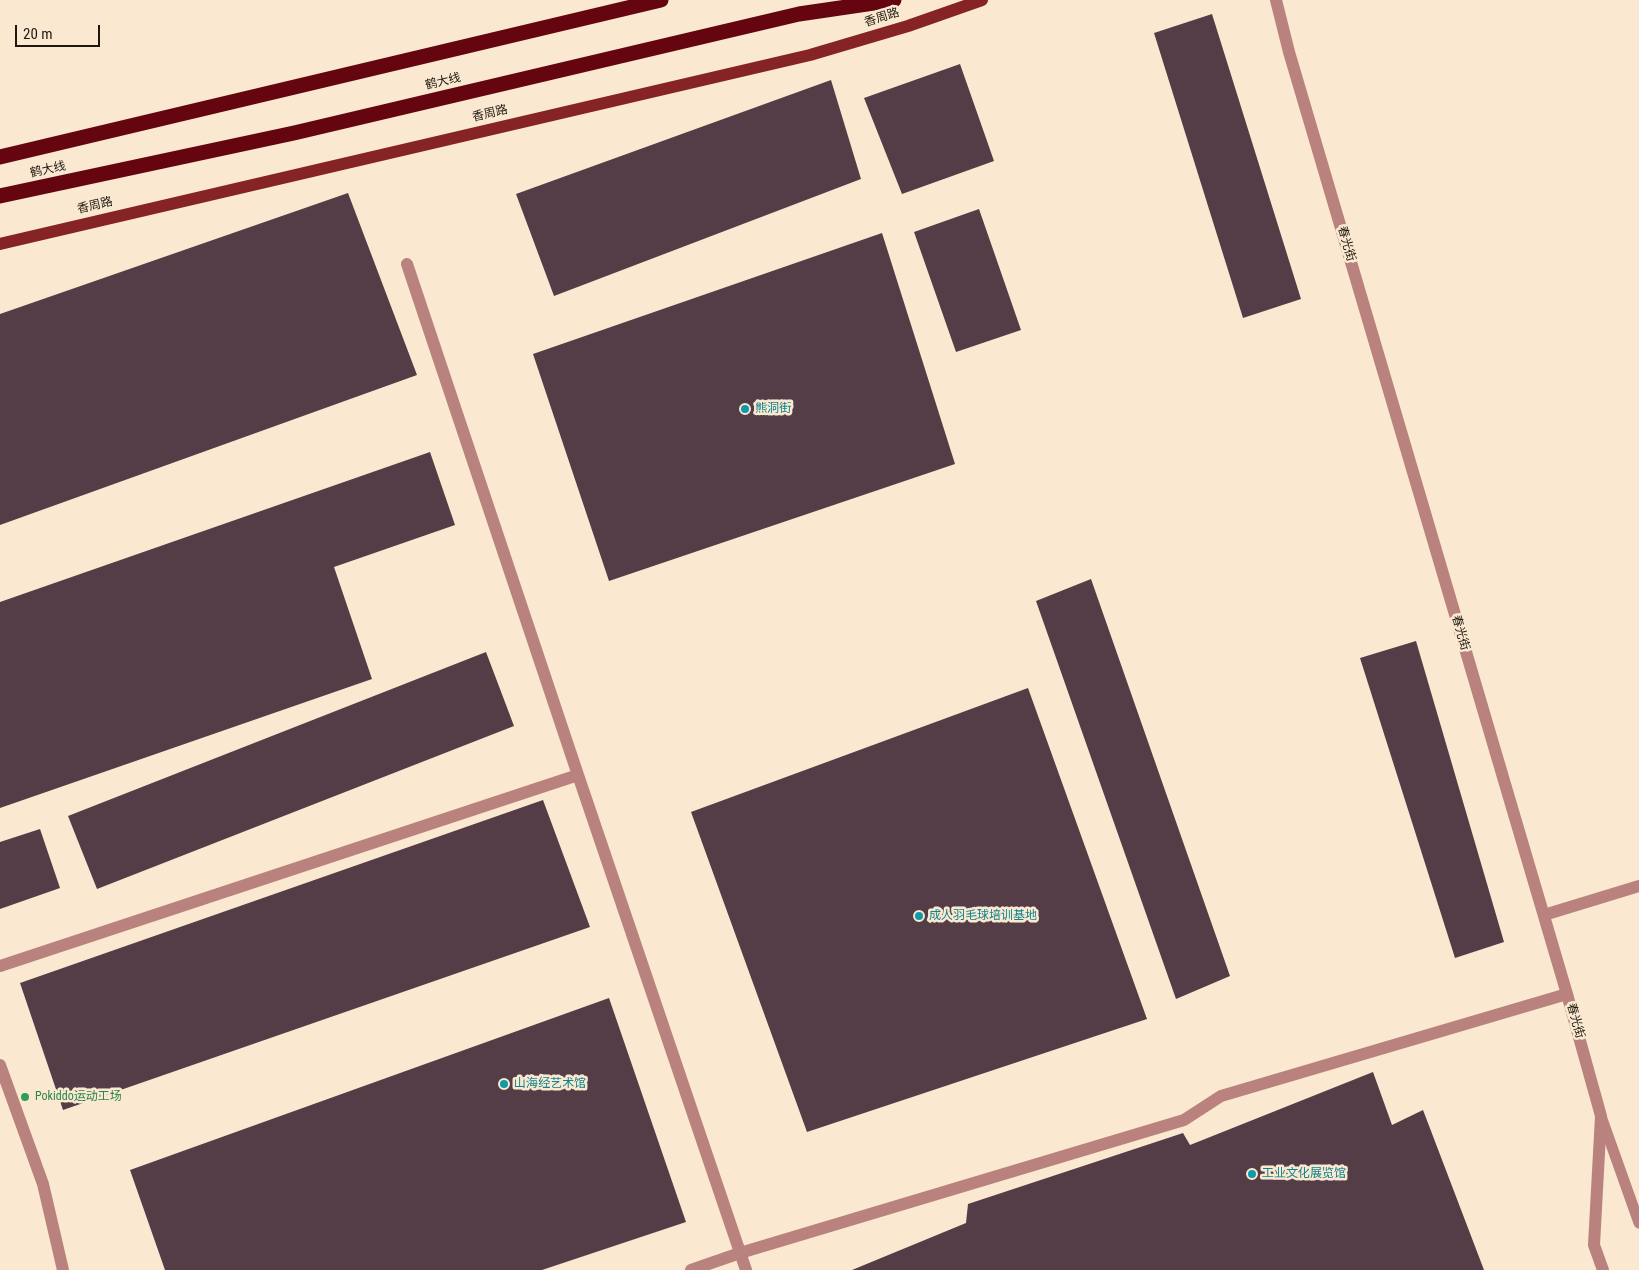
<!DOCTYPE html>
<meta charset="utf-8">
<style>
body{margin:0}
#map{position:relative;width:1639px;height:1270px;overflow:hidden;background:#fae8d0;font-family:"Roboto Condensed",sans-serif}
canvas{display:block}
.scale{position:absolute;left:15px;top:25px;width:85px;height:22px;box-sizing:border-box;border:2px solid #1e170f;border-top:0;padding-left:6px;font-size:15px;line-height:18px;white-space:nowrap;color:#1e170f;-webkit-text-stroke:4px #fae8d0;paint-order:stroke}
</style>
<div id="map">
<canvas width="1639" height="1270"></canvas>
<div class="scale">20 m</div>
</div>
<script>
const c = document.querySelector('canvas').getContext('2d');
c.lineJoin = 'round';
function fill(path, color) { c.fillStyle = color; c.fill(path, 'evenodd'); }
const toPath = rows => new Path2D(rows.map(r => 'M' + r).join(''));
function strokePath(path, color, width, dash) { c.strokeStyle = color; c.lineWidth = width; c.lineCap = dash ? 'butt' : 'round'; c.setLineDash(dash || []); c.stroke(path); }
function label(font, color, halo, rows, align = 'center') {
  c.font = font + ' "Roboto Condensed","Noto Sans SC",sans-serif'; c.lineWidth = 5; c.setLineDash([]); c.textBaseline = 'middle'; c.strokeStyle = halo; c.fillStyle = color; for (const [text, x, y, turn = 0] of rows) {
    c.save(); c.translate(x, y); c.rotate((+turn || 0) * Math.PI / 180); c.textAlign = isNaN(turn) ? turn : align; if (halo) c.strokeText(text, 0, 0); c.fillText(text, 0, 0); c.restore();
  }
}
fill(toPath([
 [1212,14,1301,299,1243,318,1154,33],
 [960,64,994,161,902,194,864,98],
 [831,80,861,179,554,296,516,194],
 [348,193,417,375,0,525,0,314],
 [979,209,1021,330,956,352,914,232],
 [882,233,955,464,609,581,533,354],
 [430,452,455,525,334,567,372,679,0,808,0,602],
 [1091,579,1230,976,1176,999,1036,601],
 [1416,641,1504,942,1455,958,1360,658],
 [486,652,514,726,97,889,68,816],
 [1028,688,1147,1019,807,1132,691,812],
 [543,800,590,927,63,1110,20,983],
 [40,829,60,888,0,909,0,842],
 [609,998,686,1222,542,1270,165,1270,130,1170],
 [1373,1072,1392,1125,1423,1110,1484,1270,852,1270,966,1223,968,1204,1183,1133,1190,1145]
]), '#543d47');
strokePath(toPath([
 [1601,1116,1639,1223]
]), '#ba827e', 11);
strokePath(toPath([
 [1276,0,1289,52,1567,994,1601,1116,1594,1245,1603,1270],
 [407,264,578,775,746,1270],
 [1544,915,1639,886],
 [0,966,578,775],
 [0,1065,43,1184,63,1270],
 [691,1270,740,1253,1184,1120,1221,1096,1567,994]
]), '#ba827e', 12);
strokePath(toPath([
 [0,244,810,55,908,26,982,0]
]), '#852325', 12);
strokePath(toPath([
 [0,157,661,0],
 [0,196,294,133,799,14,894,0]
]), '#64050f', 15);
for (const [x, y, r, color] of [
 [745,409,5,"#0f9aa8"],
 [919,916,5,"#0f9aa8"],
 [504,1084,5,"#0f9aa8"],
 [25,1097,5,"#2e9e5b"],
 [1252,1174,5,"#0f9aa8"]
]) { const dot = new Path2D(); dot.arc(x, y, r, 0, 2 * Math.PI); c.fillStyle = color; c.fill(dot); strokePath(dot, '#fae8d0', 2); }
label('12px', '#1e170f', '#fae8d0', [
 ["香周路",882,18,-17],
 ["鹤大线",443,82,-13],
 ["香周路",490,114,-13],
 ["鹤大线",48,170,-12],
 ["香周路",95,206,-13],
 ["春光街",1346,244,74],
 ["春光街",1460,633,74],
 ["春光街",1575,1021,74]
]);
label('12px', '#0d838f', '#fae8d0', [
 ["熊洞街",755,409],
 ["成人羽毛球培训基地",929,916],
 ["山海经艺术馆",514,1084],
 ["工业文化展览馆",1262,1174]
], 'left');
label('12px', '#27864d', '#fae8d0', [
 ["Pokiddo运动工场",35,1097]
], 'left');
</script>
